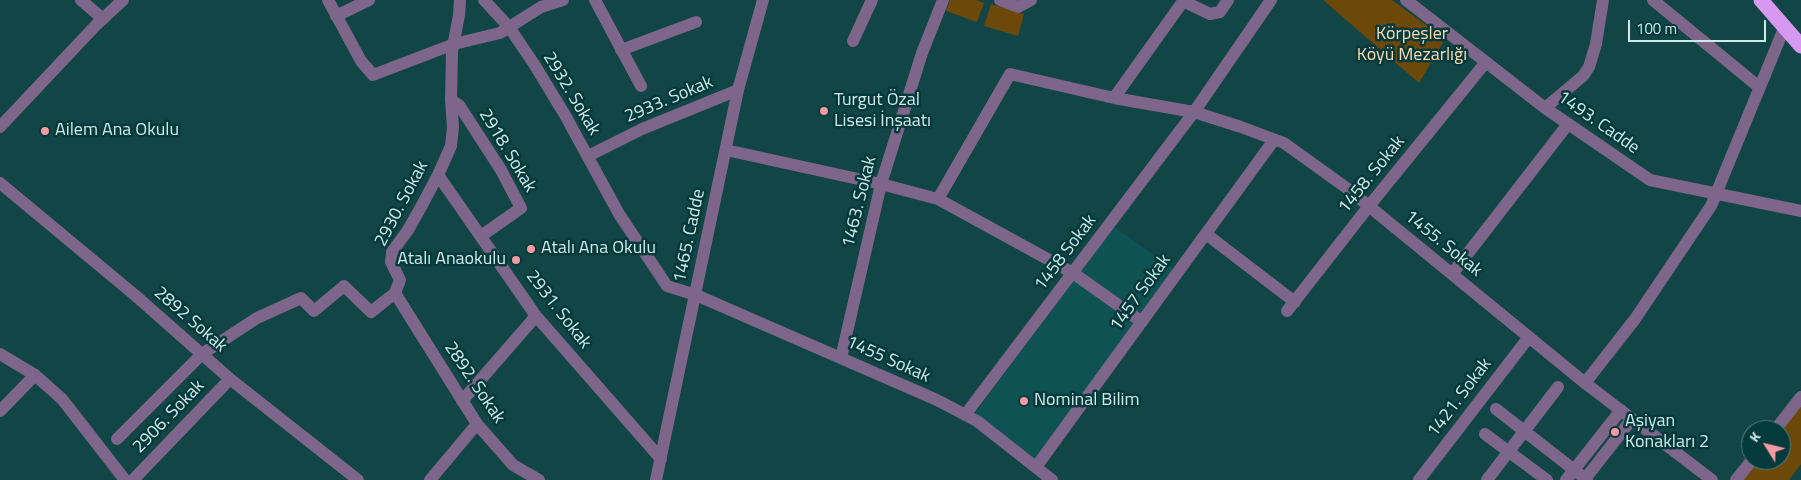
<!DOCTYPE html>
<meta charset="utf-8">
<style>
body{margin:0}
#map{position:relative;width:1801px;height:480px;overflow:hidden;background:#124545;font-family:"Titillium Web",sans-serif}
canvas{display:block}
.north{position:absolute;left:1741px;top:420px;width:50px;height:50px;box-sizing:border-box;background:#043a3b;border:1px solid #568081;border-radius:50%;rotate:306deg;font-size:14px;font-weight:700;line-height:20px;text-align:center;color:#d0e9e9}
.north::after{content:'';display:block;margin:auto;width:18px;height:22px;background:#f49aa1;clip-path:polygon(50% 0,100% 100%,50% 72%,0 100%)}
.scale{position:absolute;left:1628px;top:20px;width:138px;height:22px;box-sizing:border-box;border:2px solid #d0e9e9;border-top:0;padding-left:6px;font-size:15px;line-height:18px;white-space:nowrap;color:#d0e9e9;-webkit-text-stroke:4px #043a3b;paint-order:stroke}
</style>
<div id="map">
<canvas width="1801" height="480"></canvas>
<div class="north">K</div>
<div class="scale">100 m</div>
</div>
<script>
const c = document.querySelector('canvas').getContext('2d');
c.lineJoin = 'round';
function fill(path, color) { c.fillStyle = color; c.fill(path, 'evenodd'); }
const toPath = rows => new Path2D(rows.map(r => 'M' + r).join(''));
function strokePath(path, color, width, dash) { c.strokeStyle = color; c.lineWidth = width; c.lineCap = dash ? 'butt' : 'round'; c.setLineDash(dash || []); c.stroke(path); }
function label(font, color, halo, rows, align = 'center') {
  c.font = font + ' "Titillium Web",sans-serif'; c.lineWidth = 5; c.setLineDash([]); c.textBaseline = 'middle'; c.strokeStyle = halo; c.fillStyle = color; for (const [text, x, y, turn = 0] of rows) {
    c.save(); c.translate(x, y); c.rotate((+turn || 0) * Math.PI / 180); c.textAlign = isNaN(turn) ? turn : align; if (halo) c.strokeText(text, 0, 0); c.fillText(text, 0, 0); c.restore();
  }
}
fill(toPath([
 [1114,227,1174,269,1035,459,975,413]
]), '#0f5253');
fill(toPath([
 [950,0,976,0,984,3,977,22,946,11],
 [1323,0,1392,0,1445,39,1419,83],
 [991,4,1024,14,1018,36,984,26],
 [1801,406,1801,464,1789,480,1742,480,1758,460,1781,460,1781,431]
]), '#6d4909');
strokePath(toPath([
 [81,0,103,19],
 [328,0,361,61,373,75,454,44,500,33,541,7,563,0],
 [484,0,509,27,534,64,565,115,619,214,667,286,696,295,937,400,977,421,1052,480],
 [595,0,641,86],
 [1000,0,1018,7,1031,0],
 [1406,0,1545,108,1650,180,1801,211],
 [1653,0,1759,87],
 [1183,1,1210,14,1220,12,1228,0],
 [336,16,369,0],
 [853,41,872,0],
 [621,50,696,22],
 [1114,98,1184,0],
 [451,100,459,105,501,170,521,208,481,236],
 [1545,108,1583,76,1589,67,1596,44,1603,0],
 [0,127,97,24,123,0],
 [726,150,881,184,938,199,1073,273,1142,322],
 [588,156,642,129,738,90],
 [438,175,536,316,661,459],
 [0,183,136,296,230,379,358,480],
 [938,199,1010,74,1114,98,1194,112,1241,127,1284,143,1348,189,1585,383,1712,480],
 [1206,234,1295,302],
 [1452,274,1568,124],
 [395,293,477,424,513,465,539,480],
 [1287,311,1369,206,1486,62],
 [0,354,35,375,62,399,125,480],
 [841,358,881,184,922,53,943,0],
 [1585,383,1635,319,1711,206,1785,26],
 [462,401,536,316],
 [1496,409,1587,480],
 [0,411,35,375],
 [965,415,1194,112,1271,0],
 [1775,430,1801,397],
 [1485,434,1547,480],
 [117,439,202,354,257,318,301,298,314,311,344,286,371,312,395,293,400,280,391,262,392,252,408,230,421,207,438,175,451,146,453,127,451,100,452,52,459,15,460,0],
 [1036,467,1274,140],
 [1585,479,1632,419],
 [133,480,230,379],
 [430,480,477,424],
 [656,480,738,90,763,0],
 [1419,480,1529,337],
 [1487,480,1558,387],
 [1566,480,1621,410],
 [1736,480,1752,460]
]), '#7e658a', 12);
strokePath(toPath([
 [1761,0,1801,46]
]), '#d798f2', 15);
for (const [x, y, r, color] of [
 [824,111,5,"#f49aa1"],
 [45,131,5,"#f49aa1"],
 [531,249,5,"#f49aa1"],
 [516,260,5,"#f49aa1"],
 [1024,401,5,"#f49aa1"],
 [1615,432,5,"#f49aa1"]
]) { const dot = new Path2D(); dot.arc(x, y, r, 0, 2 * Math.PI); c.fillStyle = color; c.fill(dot); strokePath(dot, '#043a3b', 2); }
label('18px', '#fbdaae', '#043a3b', [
 ["Körpeşler",1412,35],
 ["Köyü Mezarlığı",1412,56]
]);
label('18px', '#d0e9e9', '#043a3b', [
 ["2932. Sokak",571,94,59],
 ["2933. Sokak",669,100,-23],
 ["1493. Cadde",1598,123,35],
 ["2918. Sokak",507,151,59],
 ["1458. Sokak",1372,175,-51],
 ["1463. Sokak",860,202,-76],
 ["2930. Sokak",402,204,-62],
 ["1465. Cadde",690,236,-78],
 ["1455. Sokak",1443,244,39],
 ["1458 Sokak",1066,253,-53],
 ["1457 Sokak",1141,293,-54],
 ["2931. Sokak",558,310,52],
 ["2892 Sokak",190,320,41],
 ["1455 Sokak",888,360,24],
 ["2892. Sokak",474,383,56],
 ["1421. Sokak",1460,398,-53],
 ["2906. Sokak",169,417,-46]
]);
label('18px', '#d0e9e9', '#043a3b', [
 ["Turgut Özal",834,101],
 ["Lisesi İnşaatı",834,122],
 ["Ailem Ana Okulu",55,131],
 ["Atalı Ana Okulu",541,249],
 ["Atalı Anaokulu",506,260,"right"],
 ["Nominal Bilim",1034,401],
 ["Aşiyan",1625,422],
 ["Konakları 2",1625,443]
], 'left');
</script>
